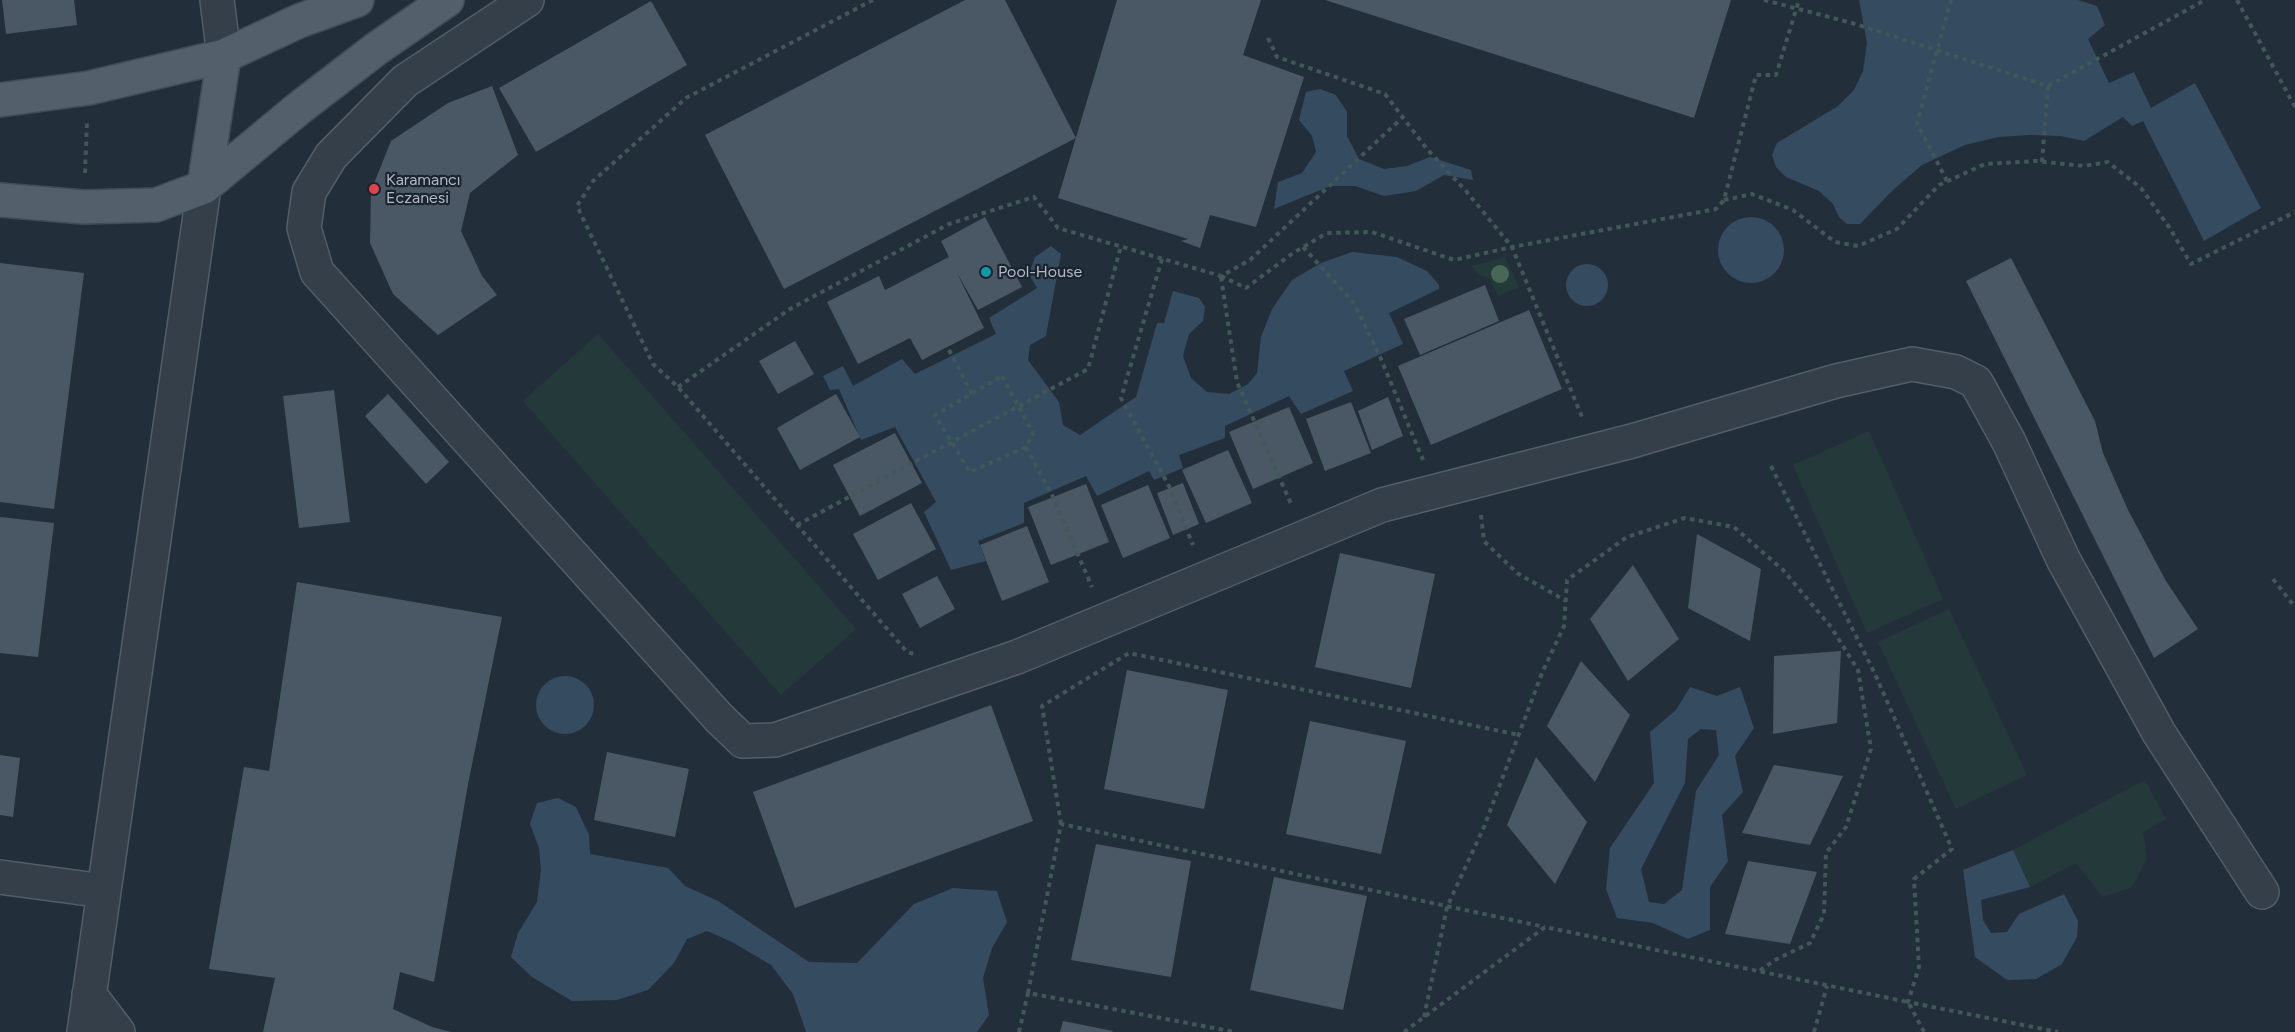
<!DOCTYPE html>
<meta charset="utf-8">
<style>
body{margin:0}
canvas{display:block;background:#222e39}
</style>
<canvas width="2295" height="1032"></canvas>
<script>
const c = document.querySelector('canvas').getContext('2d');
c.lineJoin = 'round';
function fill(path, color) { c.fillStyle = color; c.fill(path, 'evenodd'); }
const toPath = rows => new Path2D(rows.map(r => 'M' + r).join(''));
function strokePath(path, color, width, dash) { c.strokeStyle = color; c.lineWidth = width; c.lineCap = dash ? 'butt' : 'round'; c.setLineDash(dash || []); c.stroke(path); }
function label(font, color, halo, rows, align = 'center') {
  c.font = font + ' Figtree,sans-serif'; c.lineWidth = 4.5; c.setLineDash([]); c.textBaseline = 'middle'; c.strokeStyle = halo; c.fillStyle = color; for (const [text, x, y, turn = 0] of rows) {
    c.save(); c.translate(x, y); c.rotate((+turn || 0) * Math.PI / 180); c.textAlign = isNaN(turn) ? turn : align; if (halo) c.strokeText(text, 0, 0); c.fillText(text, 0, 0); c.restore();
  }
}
fill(toPath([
 [1505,257,1519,287,1498,296,1490,279,1478,274,1472,266],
 [598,334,856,629,781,695,523,401],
 [1869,431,1943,599,1867,633,1793,465],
 [1949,609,2027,775,1956,809,1878,642],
 [2145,780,2166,819,2143,832,2147,859,2132,887,2103,897,2076,863,2030,887,2013,850]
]), '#243a3a');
fill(toPath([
 [1859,0,2078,0,2097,6,2105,25,2088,39,2109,83,2134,72,2151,108,2195,83,2261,208,2204,241,2143,121,2132,126,2123,117,2084,141,2061,136,2029,135,1998,137,1965,145,1922,165,1893,190,1860,224,1847,224,1839,217,1833,204,1819,191,1786,177,1776,167,1772,155,1777,143,1838,106,1854,90,1863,71,1867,43],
 [1320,89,1336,95,1347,112,1347,136,1359,159,1384,169,1407,166,1430,157,1471,170,1473,180,1444,175,1416,191,1384,196,1355,186,1330,186,1274,209,1278,182,1302,173,1316,152,1312,136,1299,120,1306,92],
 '1718 250a33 33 0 1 1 66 0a33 33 0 1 1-66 0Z',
 [1051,246,1061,254,1046,336,1030,345,1028,360,1059,402,1063,425,1080,435,1136,397,1157,323,1164,323,1173,291,1199,298,1205,307,1203,321,1189,334,1183,356,1191,378,1207,392,1229,394,1248,384,1257,373,1261,337,1272,309,1292,280,1321,263,1352,252,1397,257,1427,271,1439,285,1439,289,1389,313,1403,344,1344,371,1353,391,1301,414,1289,396,1225,426,1225,438,1179,455,1183,468,1154,480,1149,471,1097,496,1086,476,1024,503,1024,523,978,541,986,561,951,570,924,512,936,502,895,427,861,440,839,389,830,390,823,376,843,366,853,386,902,359,915,374,996,334,989,318,1037,288,1029,274,1035,257],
 '1566 285a21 21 0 1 1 42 0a21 21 0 1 1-42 0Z',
 '536 705a29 29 0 1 1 58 0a29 29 0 1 1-58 0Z',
 [1690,687,1717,696,1740,687,1754,728,1735,756,1743,792,1722,815,1728,861,1710,887,1710,930,1688,939,1653,923,1617,918,1606,889,1610,848,1654,783,1650,732,1676,710],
 [1701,729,1716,730,1719,755,1696,791,1682,890,1664,904,1649,902,1641,869,1685,783,1688,739],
 [558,798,576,807,589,835,590,854,668,868,685,886,718,901,809,962,857,963,914,904,953,888,997,891,1007,922,992,948,983,978,989,1015,977,1032,806,1032,793,994,771,965,732,942,707,931,687,939,674,963,648,990,617,1000,572,1001,532,977,511,957,518,933,537,902,541,870,539,848,530,824,537,803],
 [2013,850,2030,887,1981,900,1983,920,1991,933,2007,932,2019,914,2064,894,2078,921,2077,937,2062,964,2036,979,2007,980,1975,957,1963,870]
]), '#354b60');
fill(toPath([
 [2,0,74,0,77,25,6,34],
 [965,0,1005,0,1076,138,784,289,705,135],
 [1117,0,1261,0,1243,55,1304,77,1256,227,1210,215,1200,248,1181,241,1188,239,1058,198],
 [1325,0,1731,0,1694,118],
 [651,1,687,65,536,152,499,88],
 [492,86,518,155,470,193,461,231,482,276,497,295,438,335,393,294,370,243,371,191,391,141,448,103],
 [985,217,1022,287,978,310,956,271,984,328,922,360,910,338,858,364,827,302,879,276,885,290,949,257,941,241],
 [2011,258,2095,421,2103,453,2128,510,2166,581,2198,629,2154,658,1966,281],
 [0,263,84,273,54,509,0,502],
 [1485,285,1499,321,1420,355,1404,319],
 [1529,310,1562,389,1431,445,1398,366],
 [795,341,814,374,778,394,759,361],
 [334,390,350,522,299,528,283,396],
 [388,394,449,462,426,484,365,416],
 [836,394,860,437,800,470,777,428],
 [1388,397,1403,436,1372,450,1358,411],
 [1351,402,1371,453,1325,471,1306,419],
 [1289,407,1313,463,1253,489,1229,432],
 [895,433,922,483,860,516,833,465],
 [1228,450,1252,503,1206,523,1182,470],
 [1183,483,1199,524,1173,535,1157,493],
 [1086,484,1109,542,1051,565,1028,507],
 [1148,485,1170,538,1123,558,1101,505],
 [911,503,936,549,878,580,853,534],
 [0,517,54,523,38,657,0,653],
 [1027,526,1049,582,1002,601,980,545],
 [1697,534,1761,569,1750,641,1688,608],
 [1340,553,1435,574,1411,688,1315,667],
 [1633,565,1679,639,1628,681,1590,619],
 [937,576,955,609,920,628,902,594],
 [297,582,502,617,468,784,434,982,400,972,393,1009,432,1027,451,1032,263,1032,275,978,209,969,244,767,269,771],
 [1841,651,1837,723,1773,734,1774,656],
 [1581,661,1630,715,1595,782,1547,726],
 [1127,670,1228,690,1204,809,1104,789],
 [991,705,1033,821,795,908,753,792],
 [1310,721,1406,741,1381,854,1286,834],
 [607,752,689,769,675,837,594,820],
 [0,755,20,758,13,817,0,815],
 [1536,757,1587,822,1555,884,1507,825],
 [1774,765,1843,776,1810,845,1742,833],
 [1096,844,1191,861,1171,977,1071,960],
 [1748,861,1817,872,1790,944,1725,934],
 [1274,877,1367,896,1343,1010,1250,990],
 [1063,1021,1113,1031,1112,1032,1060,1032]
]), '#4a5865');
const minor = toPath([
 [217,0,224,56],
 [527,0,405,81,331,156,309,192,304,228,317,272,719,718,743,741,775,740,1017,657,1382,505,1632,441,1836,381,1912,364,1956,372,1976,382,2009,442,2063,559,2159,733,2262,892],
 [0,877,104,891],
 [89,994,118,1032],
 [84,1032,204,187]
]);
const major = toPath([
 [0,100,89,88,224,56,299,21,357,0],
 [204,187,224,56],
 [0,200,83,207,156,205,204,187,298,109,376,49,447,0]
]);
strokePath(minor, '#535d67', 36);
strokePath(major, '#424b56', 36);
strokePath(toPath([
 [873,0,686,98,593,181,577,206,653,364,678,387,907,652,914,654],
 [1764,0,1852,23,2048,86,2205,0],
 [2237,0,2295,107],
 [1268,38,1277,57,1385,94,1427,149,1466,191,1512,247,1582,417],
 [2042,162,2048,86],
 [85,173,87,123],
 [1947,181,1917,123,1951,0],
 [1724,200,1752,194,1793,210,1835,242,1858,246,1897,229,1939,185,1985,164,2035,161,2084,166,2108,162,2141,188,2169,227,2191,264,2295,212],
 [1303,247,1352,301,1359,313,1381,359,1423,460],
 [1162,259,1121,398,1170,488,1193,545],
 [1221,276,1246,288,1293,253,1327,233,1372,232,1454,260,1512,247,1716,209,1724,200,1756,75,1776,75,1799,0],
 [1221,277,1237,382,1292,506],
 [949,350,972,394],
 [1002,376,1033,433,1026,447,970,472,935,415,1002,376],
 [678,387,790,309,949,224,1034,197,1058,228,1221,276,1250,260,1403,117],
 [1026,447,1053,497,1092,587],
 [1771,466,1875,674,1952,849,1914,879,1919,967,1908,1002,2058,1032],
 [1481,515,1484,541,1517,573,1566,601],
 [797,525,1088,369,1121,246],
 [2273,579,2295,607],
 [1061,824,1042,706,1129,653,1519,735],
 [1028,993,1061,824,1545,927],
 [1424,1017,1447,907,1484,827,1542,673,1564,626,1567,580,1627,537,1685,518,1734,527,1783,570,1831,627,1858,670,1871,749,1846,827,1826,853,1824,914,1810,943,1775,960,1758,972],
 [1019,1032,1028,993,1235,1032],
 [1404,1032,1545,927,1908,1002,1924,1032],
 [1814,1032,1827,986]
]), '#415758', 4, [4.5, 4.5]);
strokePath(minor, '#353f4a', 33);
strokePath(major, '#535f6a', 33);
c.fillStyle = '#486756';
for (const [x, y] of [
 [1500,274]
]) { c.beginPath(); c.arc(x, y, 9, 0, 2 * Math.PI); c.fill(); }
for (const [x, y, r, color] of [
 [374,189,6,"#e0444e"],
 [986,272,6,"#0f9aa8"]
]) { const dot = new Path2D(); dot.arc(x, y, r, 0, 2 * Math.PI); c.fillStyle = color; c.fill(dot); strokePath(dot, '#1b242e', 2); }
label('16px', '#b0bac6', '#1b242e', [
 ["Karamancı",386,180],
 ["Eczanesi",386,198],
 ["Pool-House",998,272]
], 'left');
</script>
